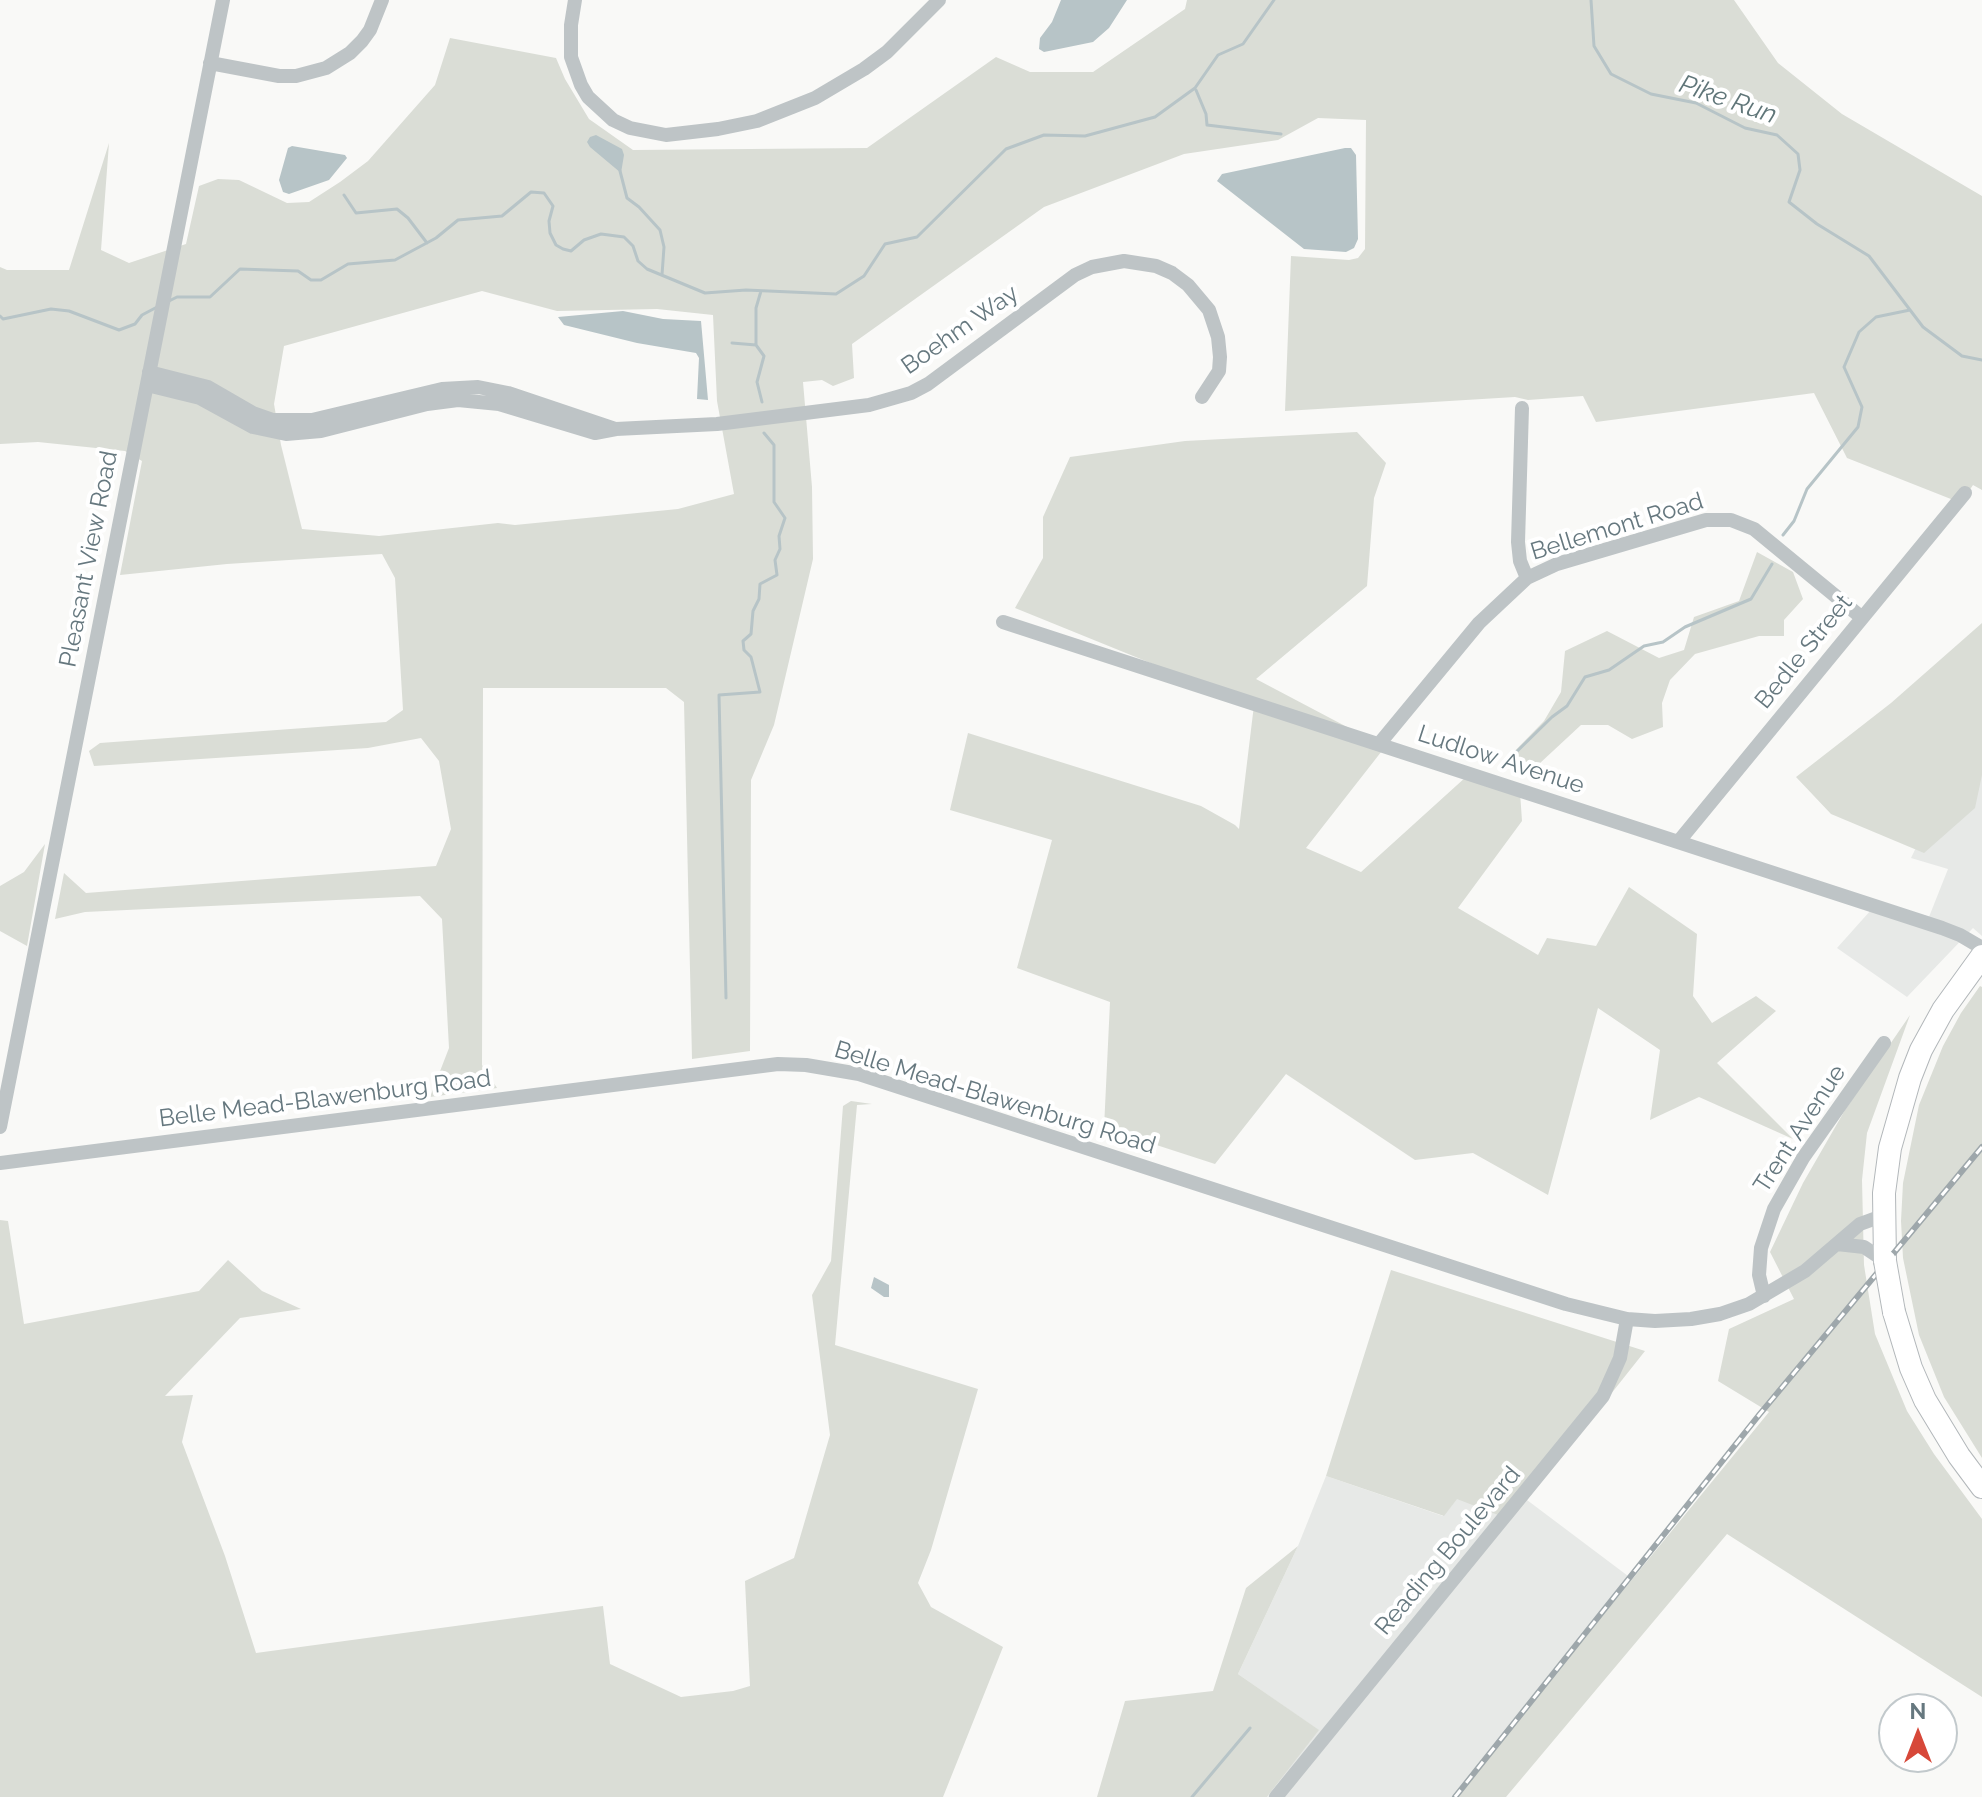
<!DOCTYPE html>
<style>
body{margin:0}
#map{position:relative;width:1982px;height:1797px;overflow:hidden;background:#f9f9f7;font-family:Raleway,sans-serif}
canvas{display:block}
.north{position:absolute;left:1878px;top:1693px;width:80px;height:80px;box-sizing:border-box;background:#fff;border:2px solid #c2c9cc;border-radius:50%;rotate:0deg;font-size:22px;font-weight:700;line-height:32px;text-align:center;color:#66787f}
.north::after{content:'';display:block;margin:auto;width:28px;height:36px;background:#d74839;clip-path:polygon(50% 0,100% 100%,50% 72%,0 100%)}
</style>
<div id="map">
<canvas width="1982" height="1797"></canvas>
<div class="north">N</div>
</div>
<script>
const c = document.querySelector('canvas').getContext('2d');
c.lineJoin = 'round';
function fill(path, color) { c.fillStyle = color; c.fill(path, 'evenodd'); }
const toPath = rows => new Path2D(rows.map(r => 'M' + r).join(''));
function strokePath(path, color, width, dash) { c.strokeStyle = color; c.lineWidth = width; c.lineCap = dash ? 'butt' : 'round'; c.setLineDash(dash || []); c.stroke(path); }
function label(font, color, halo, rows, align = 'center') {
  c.font = font + ' Raleway,sans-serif'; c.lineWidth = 8; c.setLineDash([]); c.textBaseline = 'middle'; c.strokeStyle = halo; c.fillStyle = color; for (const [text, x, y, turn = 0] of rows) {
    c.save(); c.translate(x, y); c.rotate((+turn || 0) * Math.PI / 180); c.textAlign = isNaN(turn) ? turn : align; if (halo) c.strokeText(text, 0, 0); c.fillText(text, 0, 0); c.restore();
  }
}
fill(toPath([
 [1982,733,1982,936,1973,928,1907,997,1837,948,1871,910,1925,927,1948,869,1911,858,1926,827],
 [1326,1476,1443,1516,1456,1499,1527,1500,1632,1579,1454,1797,1267,1797,1318,1730,1238,1674,1298,1546]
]), '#e7e9e7');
fill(toPath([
 [1187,0,1734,0,1778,63,1842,114,1982,196,1982,490,1973,485,1961,503,1847,458,1814,393,1596,422,1583,396,1528,400,1515,397,1285,411,1291,256,1349,260,1358,258,1365,249,1366,120,1318,118,1278,140,1184,154,1044,207,852,344,854,378,833,386,822,380,803,382,812,487,813,559,774,725,751,780,750,1051,692,1059,684,702,666,688,483,688,482,1065,497,1088,430,1097,449,1048,442,919,420,896,85,912,55,919,64,873,86,893,436,866,451,829,439,761,421,738,368,748,94,766,89,751,100,743,386,722,403,710,395,578,382,554,227,564,120,575,142,461,125,451,38,442,0,444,0,267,7,270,69,270,109,143,101,250,129,263,186,244,199,186,218,179,239,180,287,203,309,202,340,182,368,161,435,85,450,38,556,58,565,79,589,119,633,150,867,148,996,57,1030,72,1093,72,1185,9],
 [482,291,557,311,657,309,713,315,717,401,734,494,678,509,515,525,498,523,379,536,302,529,281,445,274,404,284,346],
 [1357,432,1386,463,1374,498,1367,586,1256,679,1385,747,1306,848,1361,872,1467,776,1520,792,1522,821,1458,908,1538,955,1547,938,1596,946,1629,887,1697,934,1693,996,1712,1023,1756,996,1776,1011,1717,1063,1793,1139,1699,1097,1650,1120,1660,1050,1598,1008,1548,1195,1473,1153,1415,1160,1286,1074,1215,1164,1104,1128,1110,1002,1017,968,1052,840,950,810,968,733,1201,806,1235,825,1239,829,1254,705,1015,608,1043,558,1043,517,1070,457,1185,441],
 [1757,552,1793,572,1803,599,1784,620,1784,636,1759,636,1695,654,1670,680,1662,703,1663,727,1632,739,1608,725,1581,725,1539,764,1506,760,1544,721,1561,692,1565,651,1607,631,1659,658,1684,650,1694,617,1739,601],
 [1982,623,1982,775,1975,808,1924,853,1831,814,1796,777,1891,703],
 [45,844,27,946,0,931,0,886,24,872],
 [1980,986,1982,987,1982,1458,1944,1397,1919,1335,1903,1258,1901,1221,1903,1183,1919,1105,1943,1046,1961,1013],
 [1910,1015,1867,1133,1862,1180,1864,1265,1875,1334,1907,1411,1934,1454,1982,1519,1982,1697,1727,1534,1506,1797,1454,1797,1769,1412,1718,1381,1729,1329,1794,1299,1770,1252,1803,1183,1845,1110],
 [851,1101,872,1104,857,1105,835,1345,978,1389,931,1550,918,1583,931,1607,1003,1647,943,1797,0,1797,0,1220,8,1221,24,1324,199,1291,228,1260,262,1291,301,1309,240,1318,165,1396,193,1395,182,1442,225,1556,256,1653,603,1606,610,1664,681,1697,733,1691,750,1686,745,1581,794,1558,830,1435,812,1295,831,1261,843,1106],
 [1391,1270,1645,1351,1511,1520,1457,1499,1444,1516,1326,1476],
 [1298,1546,1238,1674,1319,1730,1267,1797,1097,1797,1125,1701,1213,1691,1246,1588]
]), '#daddd6');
fill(toPath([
 [1061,0,1127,0,1109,28,1093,42,1044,52,1039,49,1040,38,1052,22],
 [596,135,622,149,624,155,621,173,590,147,587,142,590,137],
 [292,146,345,155,347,158,329,180,289,194,283,192,279,180,288,148],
 [1345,148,1351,148,1356,155,1358,239,1354,248,1346,252,1304,249,1217,181,1222,174],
 [623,311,663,319,701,321,708,400,697,399,699,358,696,353,637,343,564,325,558,317],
 [874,1277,889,1285,889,1297,884,1297,871,1288]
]), '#b7c4c7');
strokePath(toPath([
 [1591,0,1594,46,1611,74,1651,94,1696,103,1745,128,1777,135,1798,154,1800,170,1789,202,1817,224,1869,256,1923,327,1962,356,1982,360],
 [1196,90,1206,114,1207,125,1281,134],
 [620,171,627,198,639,207,660,230,664,247,662,275],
 [344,195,356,213,397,209,408,218,427,243],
 [761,291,756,308,756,345,764,356,757,382,762,402],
 [169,301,177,297,210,297,240,269,298,271,311,280,321,280,348,264,395,260,436,238,458,220,502,216,531,192,544,193,553,206,549,221,550,233,556,245,563,249,571,251,584,240,601,234,624,237,633,246,638,261,647,269,705,293,746,290,836,294,864,276,885,244,917,237,1006,149,1044,135,1085,136,1155,117,1195,88,1218,55,1243,44,1274,0],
 [0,316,3,319,51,309,69,311,119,330,135,324,142,315,159,306],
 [732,343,756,345],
 [1783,535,1794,521,1807,489,1858,427,1862,407,1844,367,1859,332,1876,317,1910,310],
 [1500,768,1552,717,1567,706,1585,677,1609,670,1644,646,1663,642,1685,627,1751,599,1772,564],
 [726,998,719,695,760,692,751,657,744,650,743,641,751,634,753,611,759,599,760,584,777,575,775,560,780,549,779,536,785,518,774,502,774,445,764,433],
 [1192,1797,1250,1728]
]), '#b7c4c7', 3);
const highway = toPath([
 [1885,1261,1884,1193,1890,1148,1910,1078,1921,1050,1943,1010,1982,956],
 [1894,1312,1911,1368,1925,1400,1959,1456,1982,1487]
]);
strokePath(highway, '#b2b7ba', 24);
strokePath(toPath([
 [575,0,571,25,571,57,581,85,588,97,613,120,630,128,666,135,718,129,757,121,815,98,864,69,887,52,939,0],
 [210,63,279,76,296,76,326,68,350,53,362,41,370,30,382,0],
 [149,372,208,387,253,413,273,420,312,420,442,389,478,387,508,393,615,429],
 [147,385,200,398,253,427,286,434,321,431,427,404,458,400,499,404,595,433,616,429,717,424,869,405,911,393,928,384,1075,275,1092,267,1124,261,1156,266,1172,273,1188,285,1209,310,1218,337,1220,357,1219,371,1202,397],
 [1522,408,1518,542,1520,561,1527,578],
 [1003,622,1942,928,1960,935,1982,948],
 [1379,744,1479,623,1527,578,1557,564,1706,520,1731,520,1754,529,1861,617],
 [1679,841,1965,493],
 [0,1127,223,0],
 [0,1163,778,1064,806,1065,859,1074,1566,1304,1627,1319,1655,1321,1691,1319,1720,1314,1749,1304,1805,1271,1860,1224,1882,1216],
 [1837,1244,1864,1247,1885,1261],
 [1764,1296,1759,1275,1761,1248,1774,1209,1803,1158,1884,1043],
 [1276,1797,1603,1396,1620,1358,1627,1319]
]), '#bec4c6', 14);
strokePath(highway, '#fff', 22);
const rail = toPath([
 [1455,1797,1759,1415,1982,1147]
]);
strokePath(rail, '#9ea7ab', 6);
strokePath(rail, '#fff', 3, [9]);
const highwayBridge = toPath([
 [1885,1261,1894,1312]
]);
strokePath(highwayBridge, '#b2b7ba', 24, []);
strokePath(highwayBridge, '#fff', 22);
label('24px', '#66787f', '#fff', [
 ["Boehm Way",960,330,-35],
 ["Bellemont Road",1617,527,-17],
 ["Pleasant View Road",89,559,-79],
 ["Bedle Street",1804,652,-51],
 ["Ludlow Avenue",1501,760,18],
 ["Belle Mead-Blawenburg Road",995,1098,17],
 ["Belle Mead-Blawenburg Road",325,1099,-7],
 ["Trent Avenue",1800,1129,-57],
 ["Reading Boulevard",1448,1551,-50]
]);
label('italic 26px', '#607679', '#fff', [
 ["Pike Run",1728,100,19]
]);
</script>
